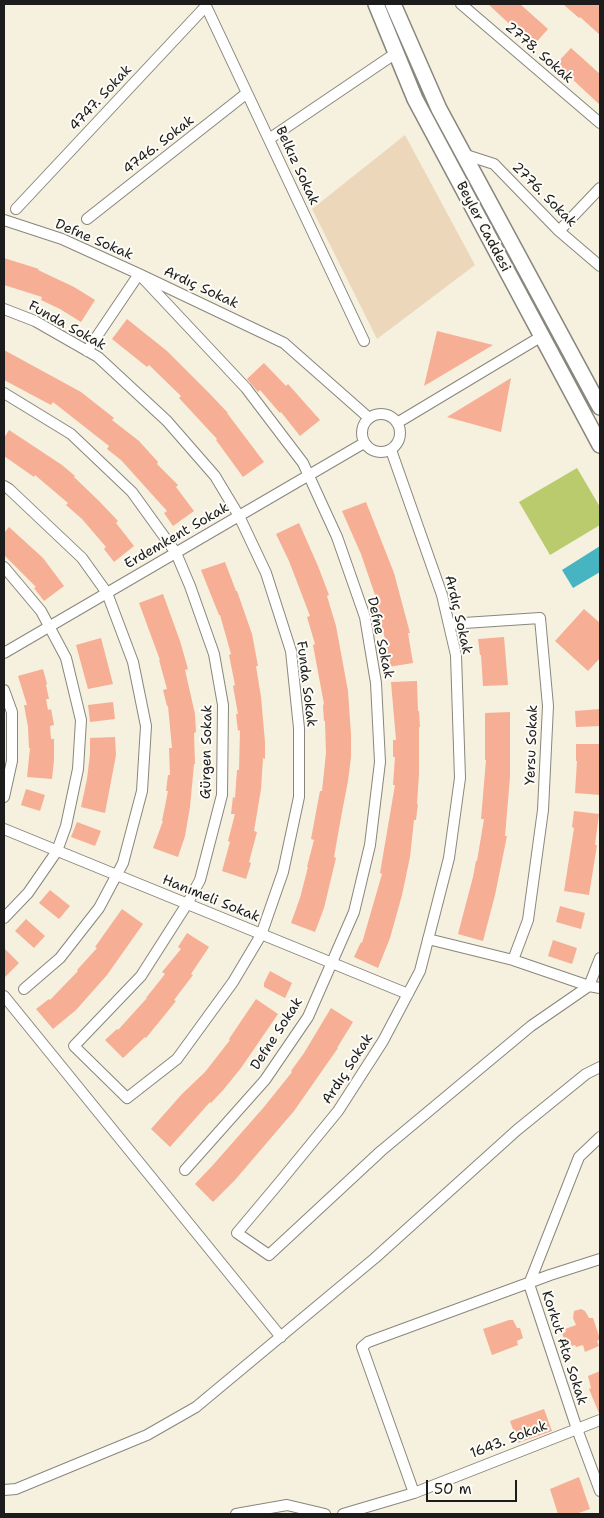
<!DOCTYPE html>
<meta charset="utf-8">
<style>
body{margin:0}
#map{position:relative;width:604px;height:1518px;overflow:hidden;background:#f6f0de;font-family:"Shantell Sans",sans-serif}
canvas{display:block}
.frame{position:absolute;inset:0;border:5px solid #1c1c1c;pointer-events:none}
.scale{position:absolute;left:426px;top:1480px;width:91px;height:22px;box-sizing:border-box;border:2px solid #1c1c1c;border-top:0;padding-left:6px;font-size:15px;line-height:18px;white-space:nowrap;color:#1c1c1c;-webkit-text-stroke:4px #fdfcf7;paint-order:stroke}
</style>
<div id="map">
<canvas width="604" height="1518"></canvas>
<div class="frame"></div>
<div class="scale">50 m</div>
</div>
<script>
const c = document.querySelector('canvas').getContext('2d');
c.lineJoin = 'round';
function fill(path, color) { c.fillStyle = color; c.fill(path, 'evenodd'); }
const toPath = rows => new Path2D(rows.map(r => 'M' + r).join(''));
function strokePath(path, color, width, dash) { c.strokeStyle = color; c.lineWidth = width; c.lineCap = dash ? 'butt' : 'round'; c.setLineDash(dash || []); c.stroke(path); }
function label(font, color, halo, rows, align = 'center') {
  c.font = font + ' "Shantell Sans",sans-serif'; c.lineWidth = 4; c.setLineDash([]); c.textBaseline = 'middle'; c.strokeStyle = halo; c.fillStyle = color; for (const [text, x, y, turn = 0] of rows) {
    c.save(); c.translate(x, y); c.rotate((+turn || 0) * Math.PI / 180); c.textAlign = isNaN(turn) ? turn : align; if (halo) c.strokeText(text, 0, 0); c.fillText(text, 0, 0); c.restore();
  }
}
fill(toPath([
 [405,135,475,265,377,339,312,209]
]), '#edd7bb');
fill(toPath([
 [577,468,600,507,600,525,550,555,519,502]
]), '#bacb6d');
fill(toPath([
 [600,546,600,572,573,588,562,570]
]), '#47b5c1');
fill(toPath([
 [488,4,520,4,548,29,533,46],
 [563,4,600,4,600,35,580,17,579,18],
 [571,48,600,74,600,105,556,64],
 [4,258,39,269,38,270,74,287,95,300,81,322,60,309,41,300,42,297,4,285],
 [127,319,167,351,209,393,228,413,227,413,264,462,243,477,216,440,217,439,179,398,181,396,149,365,147,367,112,339],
 [437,331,493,345,424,386],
 [4,350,81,392,114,418,112,420,139,441,158,462,157,464,178,485,176,487,194,511,173,526,164,513,167,511,121,460,107,449,109,446,53,402,51,405,4,380],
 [264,363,286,386,288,384,320,420,300,436,281,412,280,413,260,390,258,392,247,379],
 [511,378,501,432,447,417],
 [9,430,62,465,75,476,74,477,99,501,118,521,116,523,134,546,114,562,104,549,106,547,82,519,66,505,68,503,35,475,34,477,4,456,4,438],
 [366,502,394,573,410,633,408,633,413,663,388,667,385,651,388,651,381,623,382,622,375,595,361,554,342,511],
 [299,523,318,566,329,595,327,596,336,626,348,691,351,735,351,757,348,781,342,812,334,857,336,858,324,908,315,932,291,923,300,898,308,867,307,867,314,840,311,839,320,791,322,791,326,753,325,721,324,721,323,705,324,704,313,645,315,644,307,617,310,616,289,561,276,534],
 [9,527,43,558,64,586,44,601,34,588,36,587,4,555,4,533],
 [225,562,236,591,237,591,252,634,258,666,256,666,261,697,265,742,265,759,263,758,261,789,254,831,257,832,249,862,251,863,246,879,222,871,230,842,228,841,235,814,231,814,233,797,235,798,237,770,239,770,240,730,238,731,236,714,238,714,233,686,235,685,229,655,231,654,220,615,219,615,201,570],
 [163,594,180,641,188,669,185,670,195,714,196,732,194,733,195,764,194,764,190,807,185,836,178,857,153,848,163,821,162,821,168,791,166,791,168,775,170,775,169,748,172,748,168,706,167,706,163,690,167,689,159,660,160,660,139,603],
 [584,609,600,623,600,658,588,671,555,641],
 [504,637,508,685,483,686,481,655,480,655,478,639],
 [101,638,113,684,88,689,76,645],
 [43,669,47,684,46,685,49,699,46,699,48,710,51,709,54,725,50,726,51,739,54,739,54,760,52,779,27,777,30,748,29,748,28,727,24,705,27,705,18,676],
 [417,681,418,711,419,711,420,727,419,727,419,774,417,804,418,804,416,820,414,820,410,857,402,895,390,938,378,968,354,957,361,942,362,943,382,874,380,873,395,785,393,785,395,757,393,757,393,740,396,740,391,682],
 [113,702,115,719,90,722,88,705],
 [600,709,600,726,576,727,575,711],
 [510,712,510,777,505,836,507,836,495,895,483,941,458,934,473,877,476,861,477,861,484,819,481,819,486,760,485,760,485,713],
 [115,737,116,755,105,813,81,807,87,779,90,754,90,738],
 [576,744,600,744,600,795,575,793,577,761,576,761],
 [26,789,45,795,40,811,21,805],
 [574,811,599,814,595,845,597,845,589,895,564,891,574,828,572,827],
 [77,822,101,831,95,846,71,837],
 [50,890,70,906,59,919,39,903],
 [560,906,585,913,581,929,556,922],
 [122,909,143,924,107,975,76,1010,53,1029,36,1009,49,999,50,1000,78,971,77,970,97,948,95,947],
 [26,919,45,936,34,948,15,931],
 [187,933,209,947,191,974,193,975,174,1000,176,1001,146,1038,145,1037,123,1058,105,1040,117,1029,118,1030,147,998,146,998,165,974,162,972,181,949,178,947],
 [553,940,577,948,572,964,548,956],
 [4,948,19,963,4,978],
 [270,971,292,983,285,998,264,987,264,983],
 [256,999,278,1014,241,1068,224,1089,211,1103,210,1102,170,1147,151,1129,182,1094,205,1072,230,1040,229,1039],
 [331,1008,353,1022,337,1048,338,1048,294,1111,235,1180,213,1202,195,1184,213,1165,264,1107,292,1072,291,1071,304,1053],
 [581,1309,585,1311,589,1318,593,1318,600,1339,597,1341,599,1346,585,1352,583,1345,576,1347,575,1345,572,1346,570,1342,566,1344,562,1333,566,1332,565,1329,576,1325,573,1318,574,1311],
 [509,1320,513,1320,517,1328,520,1328,523,1338,517,1341,518,1345,492,1355,483,1329],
 [600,1371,600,1413,599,1413,589,1389,591,1388,588,1376],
 [544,1409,552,1431,518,1443,510,1421],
 [579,1477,590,1509,576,1514,558,1514,550,1489]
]), '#f6ae94');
const minor = toPath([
 [205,4,364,341],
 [461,4,600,123],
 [269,139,396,53],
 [463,154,494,164,559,231,600,266],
 [16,209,206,6],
 [87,219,247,93],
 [4,220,62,239,139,274,246,388,303,463,337,537,365,617,376,683,380,762,370,845,354,912,308,1017,265,1080,185,1170],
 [559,231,600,188],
 [4,309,35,321,98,357,167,421,215,476,239,516,266,573,291,651,299,728,299,797,283,872,261,935,233,982,177,1059,127,1098,74,1046,141,976,187,904,200,880,222,795,223,705,214,654,190,586,176,553,132,492,71,434,4,393],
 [87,351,139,274,284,343,369,418],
 '362 433a19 19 0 1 1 38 0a19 19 0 1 1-38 0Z',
 [397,423,542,336],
 [391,450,442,595,456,655,460,778,449,858,420,971,383,1041,338,1111,279,1183,237,1233,269,1255,381,1151,531,1026,589,986,600,958],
 [4,486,9,489,82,558,107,593,133,662,146,726,142,791,123,863,99,908,60,958,24,989],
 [4,567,41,611,66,658,81,720,78,769,66,826,57,851,28,893,4,918],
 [449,624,540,618,548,706,543,810,528,920,513,960],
 [4,653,364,443],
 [4,690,12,712,12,761,4,797],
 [4,829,408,994],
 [428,939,513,960,589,986,600,988],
 [4,996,281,1337],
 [600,1137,579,1157,529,1284,577,1429,600,1491],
 [4,1490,16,1489,147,1435,196,1407,375,1258,517,1130,586,1074,600,1067],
 [414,1493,362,1347,368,1342,550,1275,600,1259],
 [236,1514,287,1505,325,1514],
 [343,1514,414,1493,600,1420]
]);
const secondary = toPath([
 [376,4,415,99,600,445],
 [393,4,439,109,600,407]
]);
strokePath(minor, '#89867d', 12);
strokePath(secondary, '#89867d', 18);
strokePath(minor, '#fff', 10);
strokePath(secondary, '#fff', 15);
label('14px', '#1c1c1c', '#fdfcf7', [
 ["2778. Sokak",539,53,41],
 ["4747. Sokak",101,98,-47],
 ["4746. Sokak",159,145,-38],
 ["Belkız Sokak",297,166,65],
 ["2776. Sokak",544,195,45],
 ["Beyler Caddesi",483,227,62],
 ["Defne Sokak",94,240,23],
 ["Ardıç Sokak",201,288,25],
 ["Funda Sokak",67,326,29],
 ["Erdemkent Sokak",177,536,-30],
 ["Ardıç Sokak",458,615,77],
 ["Defne Sokak",380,638,78],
 ["Funda Sokak",306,684,83],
 ["Yersu Sokak",532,745,-88],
 ["Gürgen Sokak",207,752,-89],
 ["Hanımeli Sokak",211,899,22],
 ["Defne Sokak",277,1034,-57],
 ["Ardıç Sokak",348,1069,-57],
 ["Korkut Ata Sokak",564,1348,72],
 ["1643. Sokak",509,1440,-21]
]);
</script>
